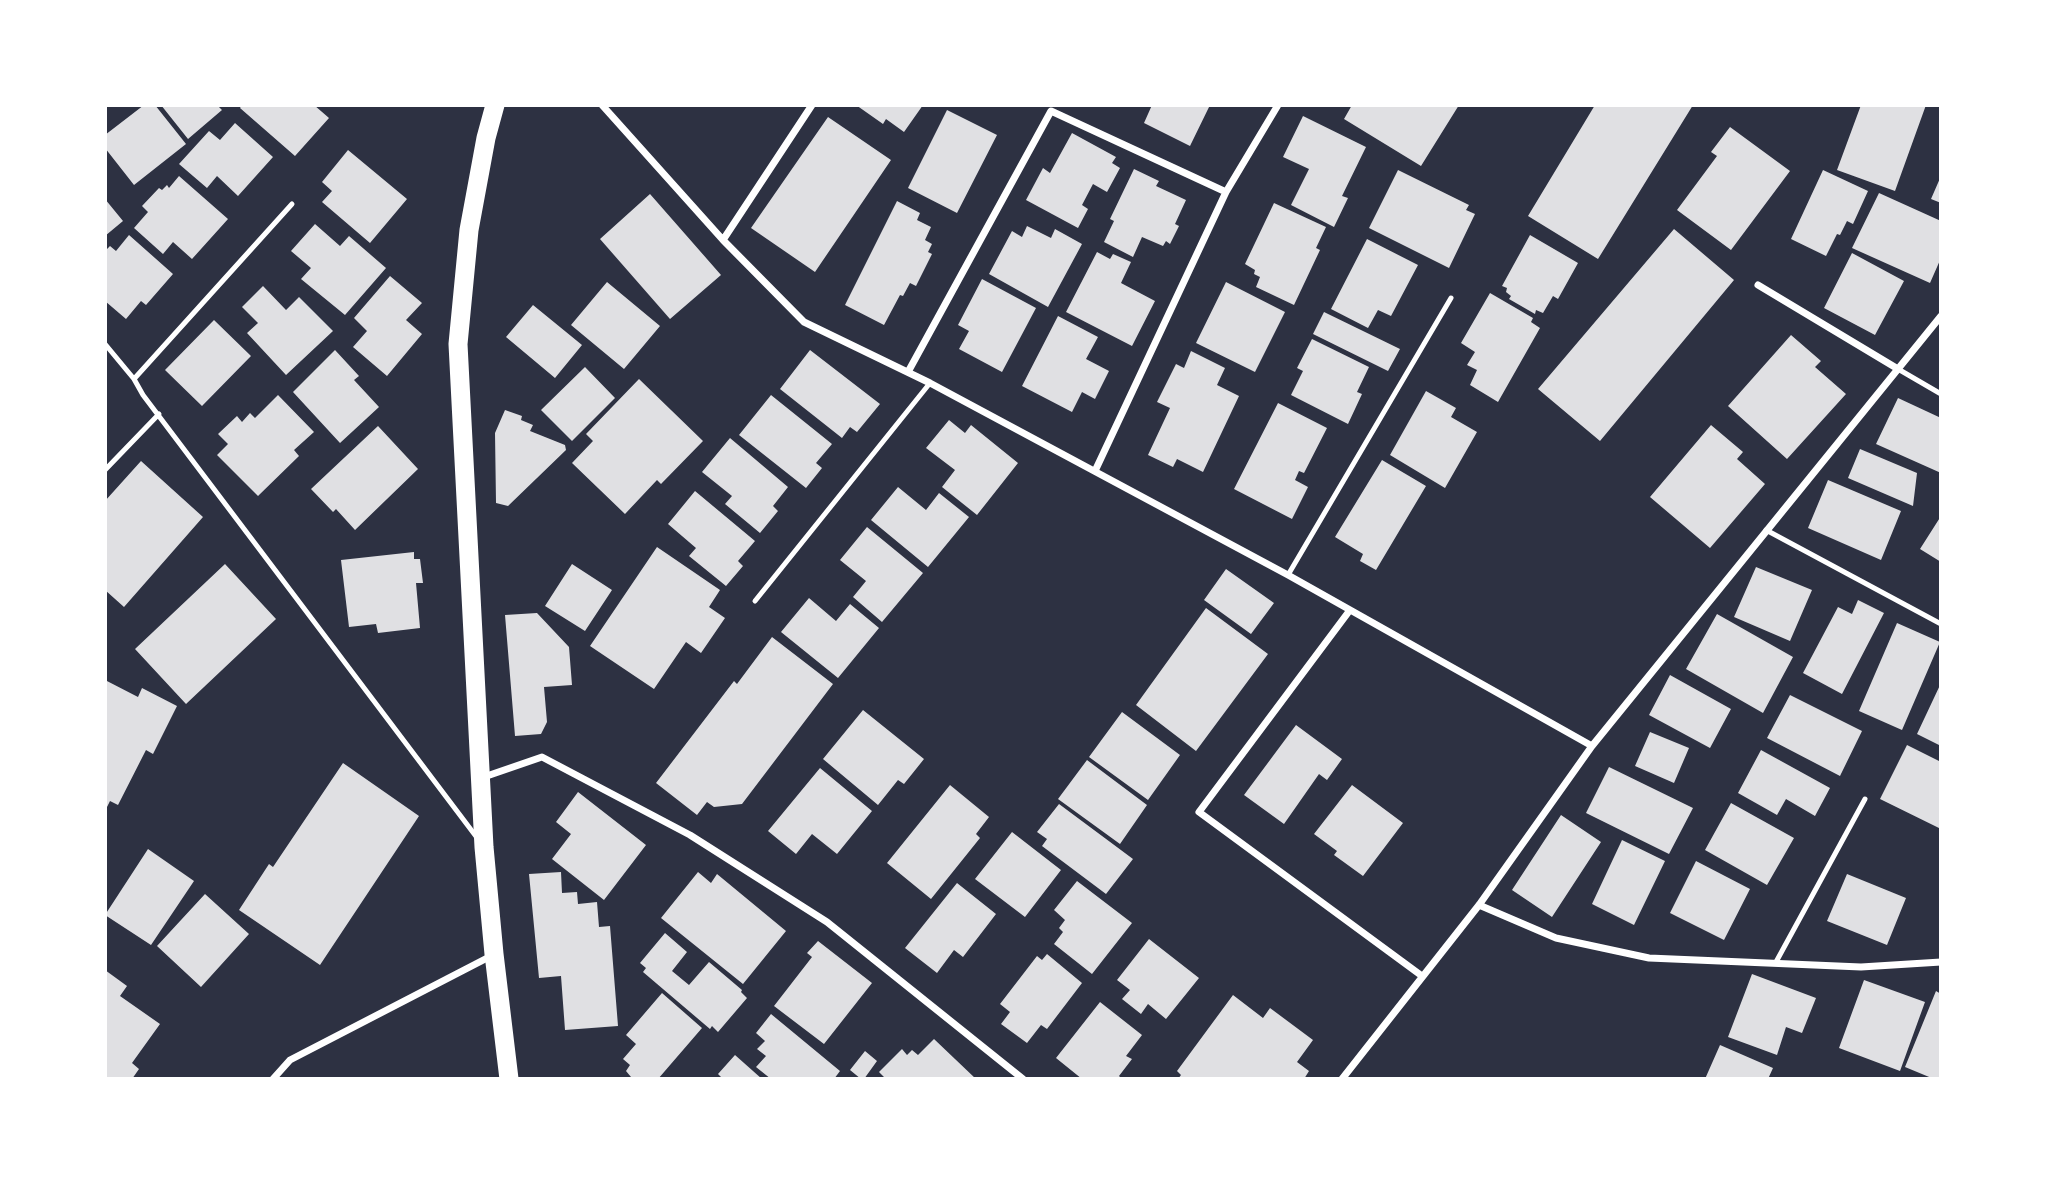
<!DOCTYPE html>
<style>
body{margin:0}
#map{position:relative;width:2046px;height:1184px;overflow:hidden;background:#2d3142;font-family:"PT Sans Narrow",sans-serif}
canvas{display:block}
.frame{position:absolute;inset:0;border:107px solid #fff;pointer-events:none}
</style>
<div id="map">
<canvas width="2046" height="1184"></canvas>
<div class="frame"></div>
</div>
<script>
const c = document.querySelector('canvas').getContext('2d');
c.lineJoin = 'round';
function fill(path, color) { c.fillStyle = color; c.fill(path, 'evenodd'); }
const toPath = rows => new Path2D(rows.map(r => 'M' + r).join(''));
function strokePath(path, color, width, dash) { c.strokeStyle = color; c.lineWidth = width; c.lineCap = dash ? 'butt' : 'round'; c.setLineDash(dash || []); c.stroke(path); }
fill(toPath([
 [144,105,155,105,186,144,134,185,105,148,105,135],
 [161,105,217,105,222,110,188,139],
 [242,105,314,105,329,118,295,156,240,108],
 [856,105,923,105,904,132,886,119,883,124],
 [1152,105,1210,105,1190,146,1144,123],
 [1352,105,1459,105,1421,166,1344,119],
 [1595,105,1693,105,1598,259,1528,216],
 [1861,105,1926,105,1895,191,1837,170],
 [947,110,997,135,957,213,908,188],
 [1303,116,1366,147,1342,196,1348,198,1334,227,1291,205,1309,169,1283,157],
 [828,117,891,160,815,272,751,228],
 [235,123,273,157,238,196,217,176,207,188,179,164,209,131,220,140],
 [1730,127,1790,171,1731,250,1677,210,1717,156,1711,152],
 [1072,133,1116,157,1112,163,1120,168,1107,192,1093,184,1082,205,1088,209,1078,228,1026,200,1043,168,1050,173],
 [348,150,407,199,370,243,322,202,332,191,322,182],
 [1134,169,1159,181,1156,186,1186,200,1175,224,1179,226,1170,244,1166,241,1163,246,1142,237,1133,257,1104,242,1114,221,1110,219],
 [1398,170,1469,205,1466,210,1475,214,1449,268,1369,228],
 [1823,170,1868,191,1853,224,1847,221,1840,235,1837,234,1826,256,1791,239],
 [179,176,228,219,192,259,173,242,163,254,134,228,148,212,142,206,159,188,162,190,167,185,169,188],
 [1941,176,1941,203,1931,199],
 [1879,193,1941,221,1941,258,1930,283,1852,248],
 [650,194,721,275,670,319,600,239],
 [105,199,123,221,105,236],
 [897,201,920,213,917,220,931,227,925,240,932,244,928,252,932,254,916,286,910,283,903,296,900,295,884,325,845,305],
 [1274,203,1326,227,1316,248,1320,250,1294,305,1256,287,1260,277,1254,274,1255,270,1245,264],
 [315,224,340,246,349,236,386,268,345,315,301,279,311,268,291,251],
 [1027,226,1051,238,1055,229,1082,244,1048,307,989,274,1012,231,1022,237],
 [1674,229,1734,280,1600,441,1538,389],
 [129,235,173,274,146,305,141,301,126,319,105,301,105,251,110,246,116,251],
 [1530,235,1578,263,1558,299,1553,296,1543,313,1536,310,1535,314,1509,299,1511,296,1506,292,1507,288,1502,286],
 [1367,239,1418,265,1391,316,1378,310,1368,328,1331,309],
 [1097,252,1110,259,1113,254,1131,262,1121,283,1155,301,1132,346,1066,312],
 [1852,253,1904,281,1875,335,1824,308],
 [390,276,422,303,406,320,422,334,387,376,353,347,367,331,354,318],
 [982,279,1036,308,1002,372,959,349,969,331,958,325],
 [607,282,660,326,624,369,571,325],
 [1226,282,1285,312,1255,372,1196,343],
 [263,286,286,310,299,297,333,331,286,375,247,333,258,323,242,307],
 [1490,293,1533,318,1531,322,1540,328,1498,402,1470,385,1477,370,1467,365,1475,352,1461,343],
 [533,305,582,345,555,378,506,337],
 [1324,312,1400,349,1388,371,1313,334],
 [1058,316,1098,337,1086,359,1109,371,1095,399,1082,392,1072,412,1022,386],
 [214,320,251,356,202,406,165,370],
 [1791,335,1821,361,1815,367,1846,394,1787,459,1728,406],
 [1312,339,1369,367,1357,392,1362,394,1348,424,1291,395,1303,371,1297,368],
 [335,350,359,376,354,380,379,407,340,443,293,392],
 [810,350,880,404,857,432,850,427,842,438,780,389],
 [1191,351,1225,368,1217,385,1239,396,1203,472,1177,459,1173,467,1148,455,1170,408,1157,402,1176,364,1184,368],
 [585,367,615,398,572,441,541,410],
 [639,379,703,441,661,484,657,480,625,514,572,463,593,441,586,434],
 [1426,391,1456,408,1451,417,1477,432,1445,488,1390,455],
 [278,395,314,432,294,450,299,456,258,496,217,455,228,444,218,434,237,416,242,422,250,413,255,418],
 [771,395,832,444,816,463,822,468,806,488,739,435],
 [1898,398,1941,418,1941,473,1876,444],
 [1278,403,1327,428,1304,473,1299,471,1295,480,1308,487,1292,519,1234,489],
 [505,410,522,416,521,420,533,425,530,431,565,445,566,450,508,506,496,503,495,433],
 [949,420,965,433,971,425,1018,463,977,515,942,487,955,470,926,448],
 [1711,425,1743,452,1737,459,1765,484,1710,548,1650,497],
 [378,426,418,469,355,530,336,509,333,512,311,489],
 [730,438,788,487,773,506,778,511,760,533,725,504,732,496,702,472],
 [1860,449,1917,473,1913,506,1848,478],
 [1382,460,1426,486,1376,570,1360,561,1363,554,1335,537],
 [141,461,203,517,124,607,105,590,105,501],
 [1828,480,1901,511,1881,560,1808,528],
 [898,487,926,510,939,493,969,517,928,567,871,520],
 [695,491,755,541,738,561,743,566,726,586,689,556,696,548,668,524],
 [1941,516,1941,562,1920,549],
 [867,527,923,573,882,622,853,597,866,581,840,560],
 [657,547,720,590,709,607,725,618,701,653,686,642,654,689,590,646],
 [414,552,414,559,420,559,423,583,416,583,420,628,378,633,376,624,349,627,341,560],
 [225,564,276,619,186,704,135,649],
 [572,564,612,590,585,631,545,606],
 [1756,567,1812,590,1790,641,1734,617],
 [1226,569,1274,603,1251,634,1204,600],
 [809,598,836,621,850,604,879,628,838,678,781,632],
 [1858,600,1884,613,1842,694,1803,673,1838,607,1852,614],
 [1206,608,1268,654,1196,751,1136,705],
 [537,613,569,647,572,685,544,687,547,722,541,734,515,736,505,615],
 [1717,614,1793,657,1763,713,1686,669],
 [1897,623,1940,642,1902,730,1859,711],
 [772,637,833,684,742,804,714,807,707,802,697,815,656,783,734,681,737,684],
 [1670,675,1731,709,1710,748,1649,715],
 [105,680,138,697,142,688,177,706,153,754,146,750,118,805,110,801,105,811],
 [1941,683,1941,746,1917,734],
 [1790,695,1862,731,1840,776,1767,738],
 [863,710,924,759,904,784,898,780,878,805,823,759],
 [1122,712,1180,755,1148,800,1089,757],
 [1296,725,1342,759,1327,780,1319,774,1284,824,1244,795],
 [1650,732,1689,748,1674,783,1635,766],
 [1907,745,1941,762,1941,829,1880,799],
 [1761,750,1830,788,1815,816,1786,799,1777,815,1738,793],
 [1087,760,1147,805,1120,844,1058,799],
 [343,763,419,816,320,965,239,910,269,864,273,867],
 [1609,767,1693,808,1669,854,1586,813],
 [820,768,872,811,837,854,812,834,796,854,768,831],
 [950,785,989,817,976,834,980,838,931,899,887,863],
 [1352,785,1403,823,1363,876,1334,855,1337,851,1314,834],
 [578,792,646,845,604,900,552,859,571,834,556,822],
 [1731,803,1794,838,1767,885,1705,850],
 [1059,804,1133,859,1106,894,1042,846,1047,839,1037,832],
 [1561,815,1601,842,1552,917,1512,890],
 [1012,832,1061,870,1025,917,975,879],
 [1622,840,1665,861,1634,925,1592,904],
 [148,849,194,881,151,945,105,915],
 [1696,861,1750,889,1724,940,1670,913],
 [561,872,562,893,577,892,578,904,597,902,599,927,610,926,618,1026,565,1030,561,976,539,978,529,874],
 [698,872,711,883,717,874,786,931,743,984,661,918],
 [1847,874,1906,898,1887,945,1827,921],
 [1077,881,1132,923,1092,974,1054,944,1063,932,1059,928,1065,920,1054,910],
 [957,883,996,914,963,957,954,950,937,973,905,948],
 [205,894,249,934,201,987,157,946],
 [665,933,687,952,672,971,689,985,709,962,742,990,741,992,747,998,718,1032,712,1026,710,1029,643,972,646,968,640,963],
 [1149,939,1199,978,1166,1019,1148,1004,1141,1014,1122,999,1130,990,1117,980],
 [818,941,872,983,824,1044,774,1006,812,957,807,953],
 [1047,954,1082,983,1047,1029,1041,1025,1027,1043,1001,1024,1010,1012,1000,1004,1037,956,1042,960],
 [105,970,127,986,120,996,160,1024,132,1063,139,1069,132,1079,105,1079],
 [1752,974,1816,998,1802,1033,1786,1027,1777,1055,1728,1037],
 [1864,980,1925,1002,1900,1071,1839,1048],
 [1936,991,1941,994,1941,1079,1934,1079,1905,1067],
 [662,993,702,1028,658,1079,629,1079,631,1077,626,1071,630,1065,623,1059,636,1044,626,1035],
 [1233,995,1263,1018,1270,1008,1313,1040,1297,1062,1309,1071,1304,1079,1178,1079,1181,1075,1177,1071],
 [1100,1002,1142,1035,1126,1056,1132,1059,1119,1076,1122,1079,1082,1079,1056,1058],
 [771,1014,840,1071,834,1079,771,1079,756,1067,766,1056,757,1049,765,1041,756,1033],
 [934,1039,976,1079,886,1079,879,1072,902,1049,907,1055,912,1050,918,1055],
 [1720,1045,1773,1068,1768,1079,1705,1079],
 [865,1051,877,1061,864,1079,861,1079,850,1070],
 [735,1055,762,1079,721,1079,722,1078,718,1074]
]), '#e0e0e3');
strokePath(toPath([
 [105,344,134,379,143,395,478,839],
 [1898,369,1941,394],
 [134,379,292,204],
 [105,470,159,414],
 [1766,530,1941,624],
 [1288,575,1451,298],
 [755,601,930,383],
 [1776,962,1865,799]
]), '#fff', 5);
strokePath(toPath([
 [602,105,723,240,804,322,930,383,1288,575,1592,746],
 [723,240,812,105],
 [1758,285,1898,369],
 [908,372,1051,111,1226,192],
 [1095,471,1226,192,1278,105],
 [1350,610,1199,812,1422,976],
 [481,778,542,757,690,835,827,922,1023,1079],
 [1479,905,1556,938,1649,958,1861,967,1941,962],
 [273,1079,290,1060,493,955],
 [1342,1079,1479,905,1592,746,1941,316]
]), '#fff', 7);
strokePath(toPath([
 [495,105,486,138,469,230,458,344,484,847,494,954,509,1079]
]), '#fff', 19);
</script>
